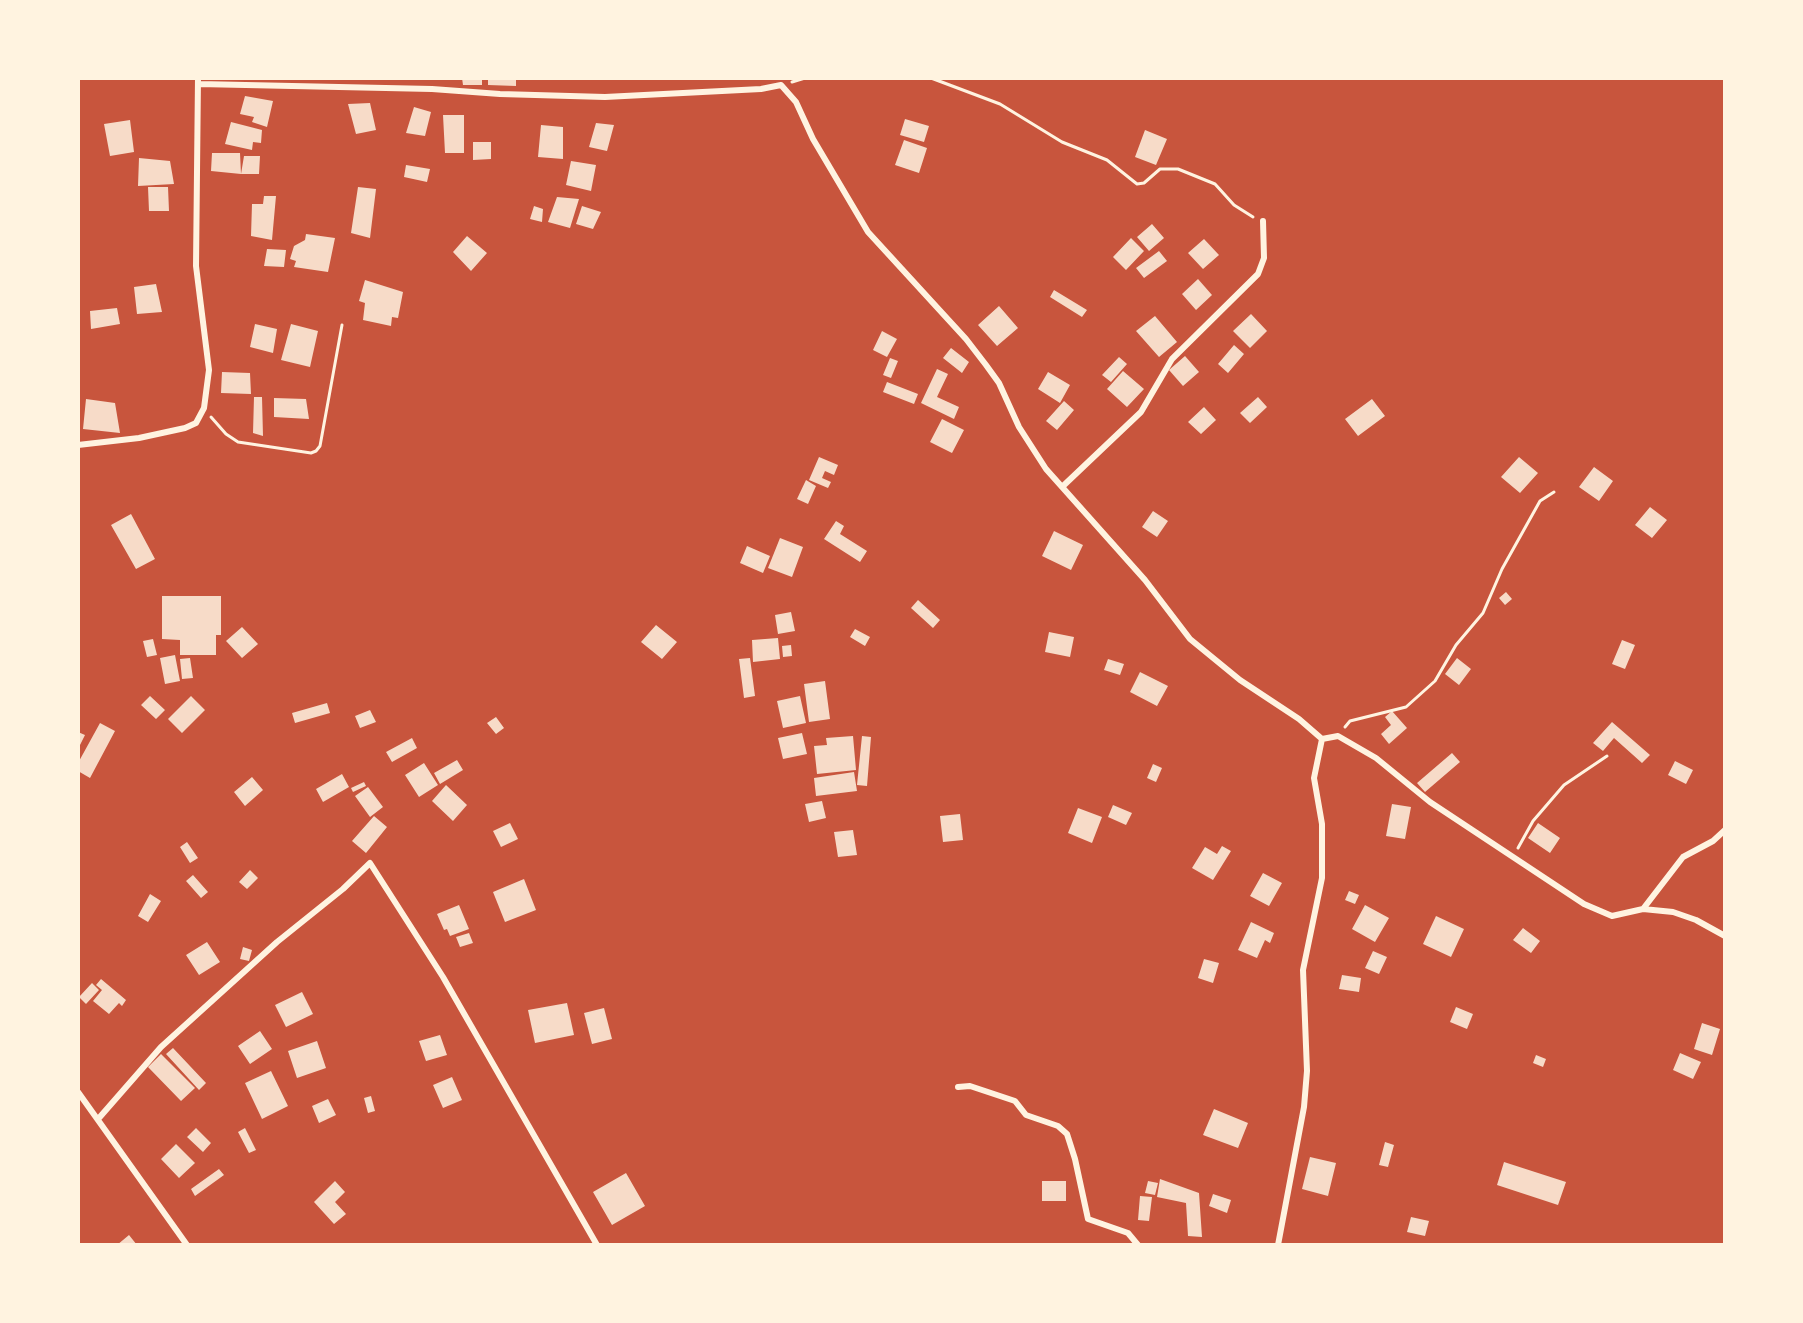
<!DOCTYPE html>
<style>
body{margin:0}
#map{position:relative;width:1803px;height:1323px;overflow:hidden;background:#c8553d;font-family:"Asap Condensed",sans-serif}
canvas{display:block}
.frame{position:absolute;inset:0;border:80px solid #fff3e0;pointer-events:none}
</style>
<div id="map">
<canvas width="1803" height="1323"></canvas>
<div class="frame"></div>
</div>
<script>
const c = document.querySelector('canvas').getContext('2d');
c.lineJoin = 'round';
function fill(path, color) { c.fillStyle = color; c.fill(path, 'evenodd'); }
const toPath = rows => new Path2D(rows.map(r => 'M' + r).join(''));
function strokePath(path, color, width, dash) { c.strokeStyle = color; c.lineWidth = width; c.lineCap = dash ? 'butt' : 'round'; c.setLineDash(dash || []); c.stroke(path); }
fill(toPath([
 [462,78,482,78,482,85,463,85],
 [488,78,516,78,516,86,488,85],
 [245,96,273,101,267,127,252,122,254,117,240,114],
 [370,103,376,130,356,134,348,104],
 [414,107,431,112,425,136,406,133],
 [443,115,464,115,464,153,445,153],
 [905,119,929,126,924,142,900,135],
 [130,120,134,152,110,156,104,124],
 [231,122,262,130,261,143,253,142,252,150,225,144],
 [596,123,614,125,607,151,589,147],
 [541,125,563,127,563,159,538,157],
 [1145,130,1167,139,1156,165,1135,157],
 [904,140,927,148,919,173,895,165],
 [473,142,491,142,491,159,473,160],
 [212,153,240,153,241,174,211,171],
 [244,156,260,156,259,174,241,174],
 [139,158,170,161,174,184,138,186],
 [571,161,596,165,591,191,566,185],
 [406,165,430,169,427,182,404,177],
 [148,187,168,187,169,211,149,211],
 [358,187,376,189,370,238,351,233],
 [264,196,276,196,272,240,251,236,252,204,263,204],
 [557,197,579,199,570,228,548,222],
 [534,206,543,209,542,222,530,219],
 [582,206,601,212,593,229,576,224],
 [1152,224,1164,238,1149,251,1137,237],
 [306,234,335,238,328,272,294,267,296,261,290,259,294,246,305,240],
 [467,236,487,253,471,271,453,252],
 [1131,238,1144,251,1126,270,1113,257],
 [1204,239,1219,255,1203,269,1188,253],
 [267,249,286,250,284,267,264,266],
 [1159,251,1167,261,1144,278,1136,268],
 [1198,279,1212,295,1196,310,1182,294],
 [365,280,403,292,398,318,392,317,391,326,363,320,365,303,359,301],
 [156,284,162,312,137,314,134,287],
 [1054,290,1087,310,1082,317,1050,297],
 [999,306,1018,328,997,346,978,325],
 [117,308,120,324,91,329,90,311],
 [1251,314,1267,331,1250,348,1233,331],
 [1155,316,1177,342,1159,357,1136,331],
 [255,324,277,329,273,353,250,347],
 [291,324,318,331,310,367,281,360],
 [882,331,897,339,887,357,873,350],
 [1234,345,1244,354,1228,373,1218,364],
 [951,348,969,362,962,373,943,358],
 [1185,356,1199,372,1183,386,1169,370],
 [1119,357,1127,364,1111,382,1102,375],
 [890,358,898,361,891,378,883,375],
 [937,369,948,374,937,397,959,407,954,419,921,403],
 [1123,371,1144,389,1127,407,1107,389],
 [222,372,250,373,251,394,221,393],
 [1048,372,1070,385,1060,403,1038,389],
 [887,382,918,394,914,404,883,392],
 [254,397,262,397,263,436,253,433],
 [1258,397,1267,407,1250,423,1240,413],
 [274,398,306,399,309,419,274,417],
 [86,399,115,403,120,433,83,429],
 [1372,399,1385,416,1358,436,1345,419],
 [1064,401,1074,410,1057,430,1046,421],
 [1204,407,1216,420,1201,434,1188,422],
 [942,419,964,430,952,453,930,442],
 [819,457,838,465,834,475,825,471,822,478,831,482,828,488,809,480],
 [1519,457,1538,473,1520,493,1501,477],
 [1594,467,1613,481,1599,501,1579,487],
 [806,480,816,486,808,504,797,499],
 [1650,507,1667,520,1652,538,1635,525],
 [1153,511,1168,521,1157,537,1142,527],
 [131,514,155,559,136,569,111,525],
 [836,521,844,526,840,534,867,551,860,562,824,539],
 [1054,531,1083,545,1071,570,1042,556],
 [780,538,803,547,792,577,768,568],
 [747,546,770,556,763,573,740,563],
 [1506,592,1512,599,1505,605,1499,598],
 [162,596,221,596,221,635,216,635,216,655,180,655,180,640,162,639],
 [918,600,940,620,933,628,911,608],
 [791,612,795,631,778,634,775,615],
 [656,625,677,642,662,659,641,642],
 [242,627,258,644,242,658,226,641],
 [855,629,870,637,865,646,850,637],
 [1049,632,1074,637,1070,657,1045,652],
 [778,638,780,659,753,662,752,640],
 [153,639,157,655,147,657,143,641],
 [1622,640,1635,645,1625,669,1612,664],
 [791,645,792,656,783,657,782,646],
 [175,655,180,681,165,684,160,658],
 [190,658,193,678,182,679,180,659],
 [750,658,755,696,744,698,739,659],
 [1457,658,1471,669,1459,685,1445,674],
 [1108,659,1124,664,1120,675,1104,670],
 [1140,672,1168,686,1157,706,1130,692],
 [825,681,830,719,809,722,804,684],
 [150,696,165,710,156,719,141,705],
 [191,696,205,710,182,733,168,719],
 [800,696,806,723,783,728,777,701],
 [327,703,330,713,295,723,292,713],
 [370,710,376,722,360,728,355,716],
 [1392,711,1407,728,1389,744,1381,734,1391,725,1385,717],
 [496,717,504,728,496,734,487,723],
 [1612,722,1650,755,1642,763,1614,738,1603,751,1593,743],
 [100,723,115,731,90,778,78,771,78,763],
 [78,732,85,735,78,749],
 [802,733,807,754,783,759,778,738],
 [853,736,856,770,817,774,814,746,827,745,826,738],
 [862,736,871,737,867,786,857,785],
 [412,738,417,748,392,762,386,752],
 [1452,753,1460,762,1425,792,1417,783],
 [457,760,463,770,440,784,434,773],
 [1675,761,1693,770,1686,784,1668,775],
 [424,763,438,785,419,797,405,775],
 [1153,764,1162,768,1156,782,1147,778],
 [854,772,857,791,816,796,814,778],
 [342,774,349,787,323,802,316,789],
 [252,777,263,790,245,806,234,792],
 [364,782,366,786,353,792,351,788],
 [446,785,467,805,453,821,432,801],
 [368,787,383,807,370,817,355,796],
 [822,801,826,818,809,822,805,804],
 [1392,804,1411,807,1405,839,1386,836],
 [1113,805,1132,813,1126,825,1108,817],
 [1078,808,1102,817,1092,843,1068,833],
 [960,814,963,840,943,842,940,816],
 [374,816,387,827,366,853,352,841],
 [510,823,518,839,501,847,493,831],
 [1538,823,1560,838,1550,853,1528,838],
 [853,830,857,855,838,857,834,832],
 [187,842,198,858,190,863,180,847],
 [1222,846,1231,851,1213,880,1192,868,1205,847,1217,854],
 [250,870,258,878,247,889,239,882],
 [1263,873,1282,883,1269,906,1250,896],
 [193,875,208,892,201,898,186,881],
 [524,879,536,910,505,922,493,892],
 [1349,891,1359,895,1355,904,1345,900],
 [150,894,161,901,148,922,138,916],
 [459,905,469,929,450,936,447,929,444,930,437,914],
 [1365,905,1389,918,1375,942,1352,929],
 [1436,916,1464,929,1451,957,1423,944],
 [1251,922,1274,933,1270,943,1265,940,1257,958,1238,950],
 [1523,928,1540,941,1531,953,1513,940],
 [469,933,473,943,460,947,456,937],
 [207,942,220,962,199,975,186,955],
 [243,947,252,950,249,961,240,959],
 [1373,951,1387,957,1379,974,1365,968],
 [1204,959,1219,963,1213,983,1198,978],
 [1342,975,1361,978,1359,992,1339,989],
 [101,979,126,1000,122,1006,119,1003,109,1014,93,1001,102,990,96,985],
 [92,983,99,990,86,1004,79,997],
 [302,992,313,1014,286,1027,275,1005],
 [567,1003,574,1035,535,1043,528,1010],
 [1456,1007,1473,1014,1467,1029,1450,1022],
 [604,1008,612,1039,592,1044,584,1013],
 [1702,1023,1720,1029,1712,1055,1694,1049],
 [260,1031,272,1049,250,1064,238,1046],
 [440,1035,447,1055,426,1061,419,1041],
 [317,1041,326,1068,297,1078,288,1051],
 [173,1048,206,1083,199,1090,166,1054],
 [1680,1053,1701,1062,1693,1079,1673,1070],
 [161,1054,195,1088,181,1101,148,1067],
 [1536,1055,1546,1059,1543,1067,1533,1063],
 [271,1071,288,1106,262,1119,245,1083],
 [452,1077,462,1100,443,1108,433,1085],
 [371,1096,375,1111,368,1113,364,1098],
 [328,1099,336,1115,319,1123,312,1106],
 [1214,1109,1248,1123,1238,1148,1203,1135],
 [196,1128,211,1143,203,1152,187,1137],
 [245,1128,256,1150,249,1153,238,1132],
 [1385,1142,1394,1145,1388,1167,1379,1165],
 [176,1144,195,1163,179,1178,161,1159],
 [1310,1157,1336,1163,1328,1196,1302,1189],
 [1504,1162,1566,1182,1558,1205,1497,1185],
 [219,1169,224,1175,195,1196,191,1189],
 [626,1173,645,1206,612,1225,593,1192],
 [1160,1179,1199,1193,1202,1237,1188,1236,1186,1203,1157,1197],
 [335,1181,345,1192,335,1202,346,1214,334,1224,314,1202],
 [1042,1181,1066,1181,1066,1201,1042,1201],
 [1148,1181,1158,1183,1155,1195,1145,1193],
 [1213,1194,1231,1200,1227,1213,1209,1206],
 [1140,1196,1152,1197,1149,1221,1138,1220],
 [1411,1217,1429,1221,1425,1236,1407,1232],
 [129,1235,137,1245,117,1245]
]), '#f7dbc8');
strokePath(toPath([
 [931,78,1000,104,1062,142,1107,160,1137,184,1144,183,1160,169,1178,169,1215,184,1234,205,1253,217],
 [792,82,805,78],
 [211,417,226,434,238,442,311,453,316,451,320,446,342,325],
 [1345,727,1350,721,1406,707,1435,681,1456,645,1483,613,1502,569,1540,501,1554,492],
 [1518,848,1533,821,1564,785,1607,756]
]), '#fff3e0', 3);
strokePath(toPath([
 [199,84,432,89,500,94,605,97,761,89,781,85,796,102,813,139,868,232,966,339,986,365,999,383,1019,427,1046,469,1145,580,1190,639,1240,680,1299,719,1322,739],
 [78,445,139,438,185,428,196,423,204,408,209,370,196,266,198,78],
 [1062,487,1141,412,1172,359,1258,274,1264,258,1263,221],
 [1322,739,1338,736,1376,758,1430,802,1584,904,1612,916,1643,909,1673,912,1696,920,1725,936],
 [1643,909,1683,857,1713,841,1725,830],
 [958,1087,970,1086,1015,1101,1026,1115,1058,1126,1067,1134,1075,1159,1088,1219,1128,1233,1138,1245],
 [78,1092,187,1245],
 [99,1118,161,1047,277,942,343,889,370,863,443,977,597,1245],
 [1278,1245,1304,1107,1307,1071,1303,970,1322,878,1322,824,1314,778,1322,739]
]), '#fff3e0', 6);
</script>
